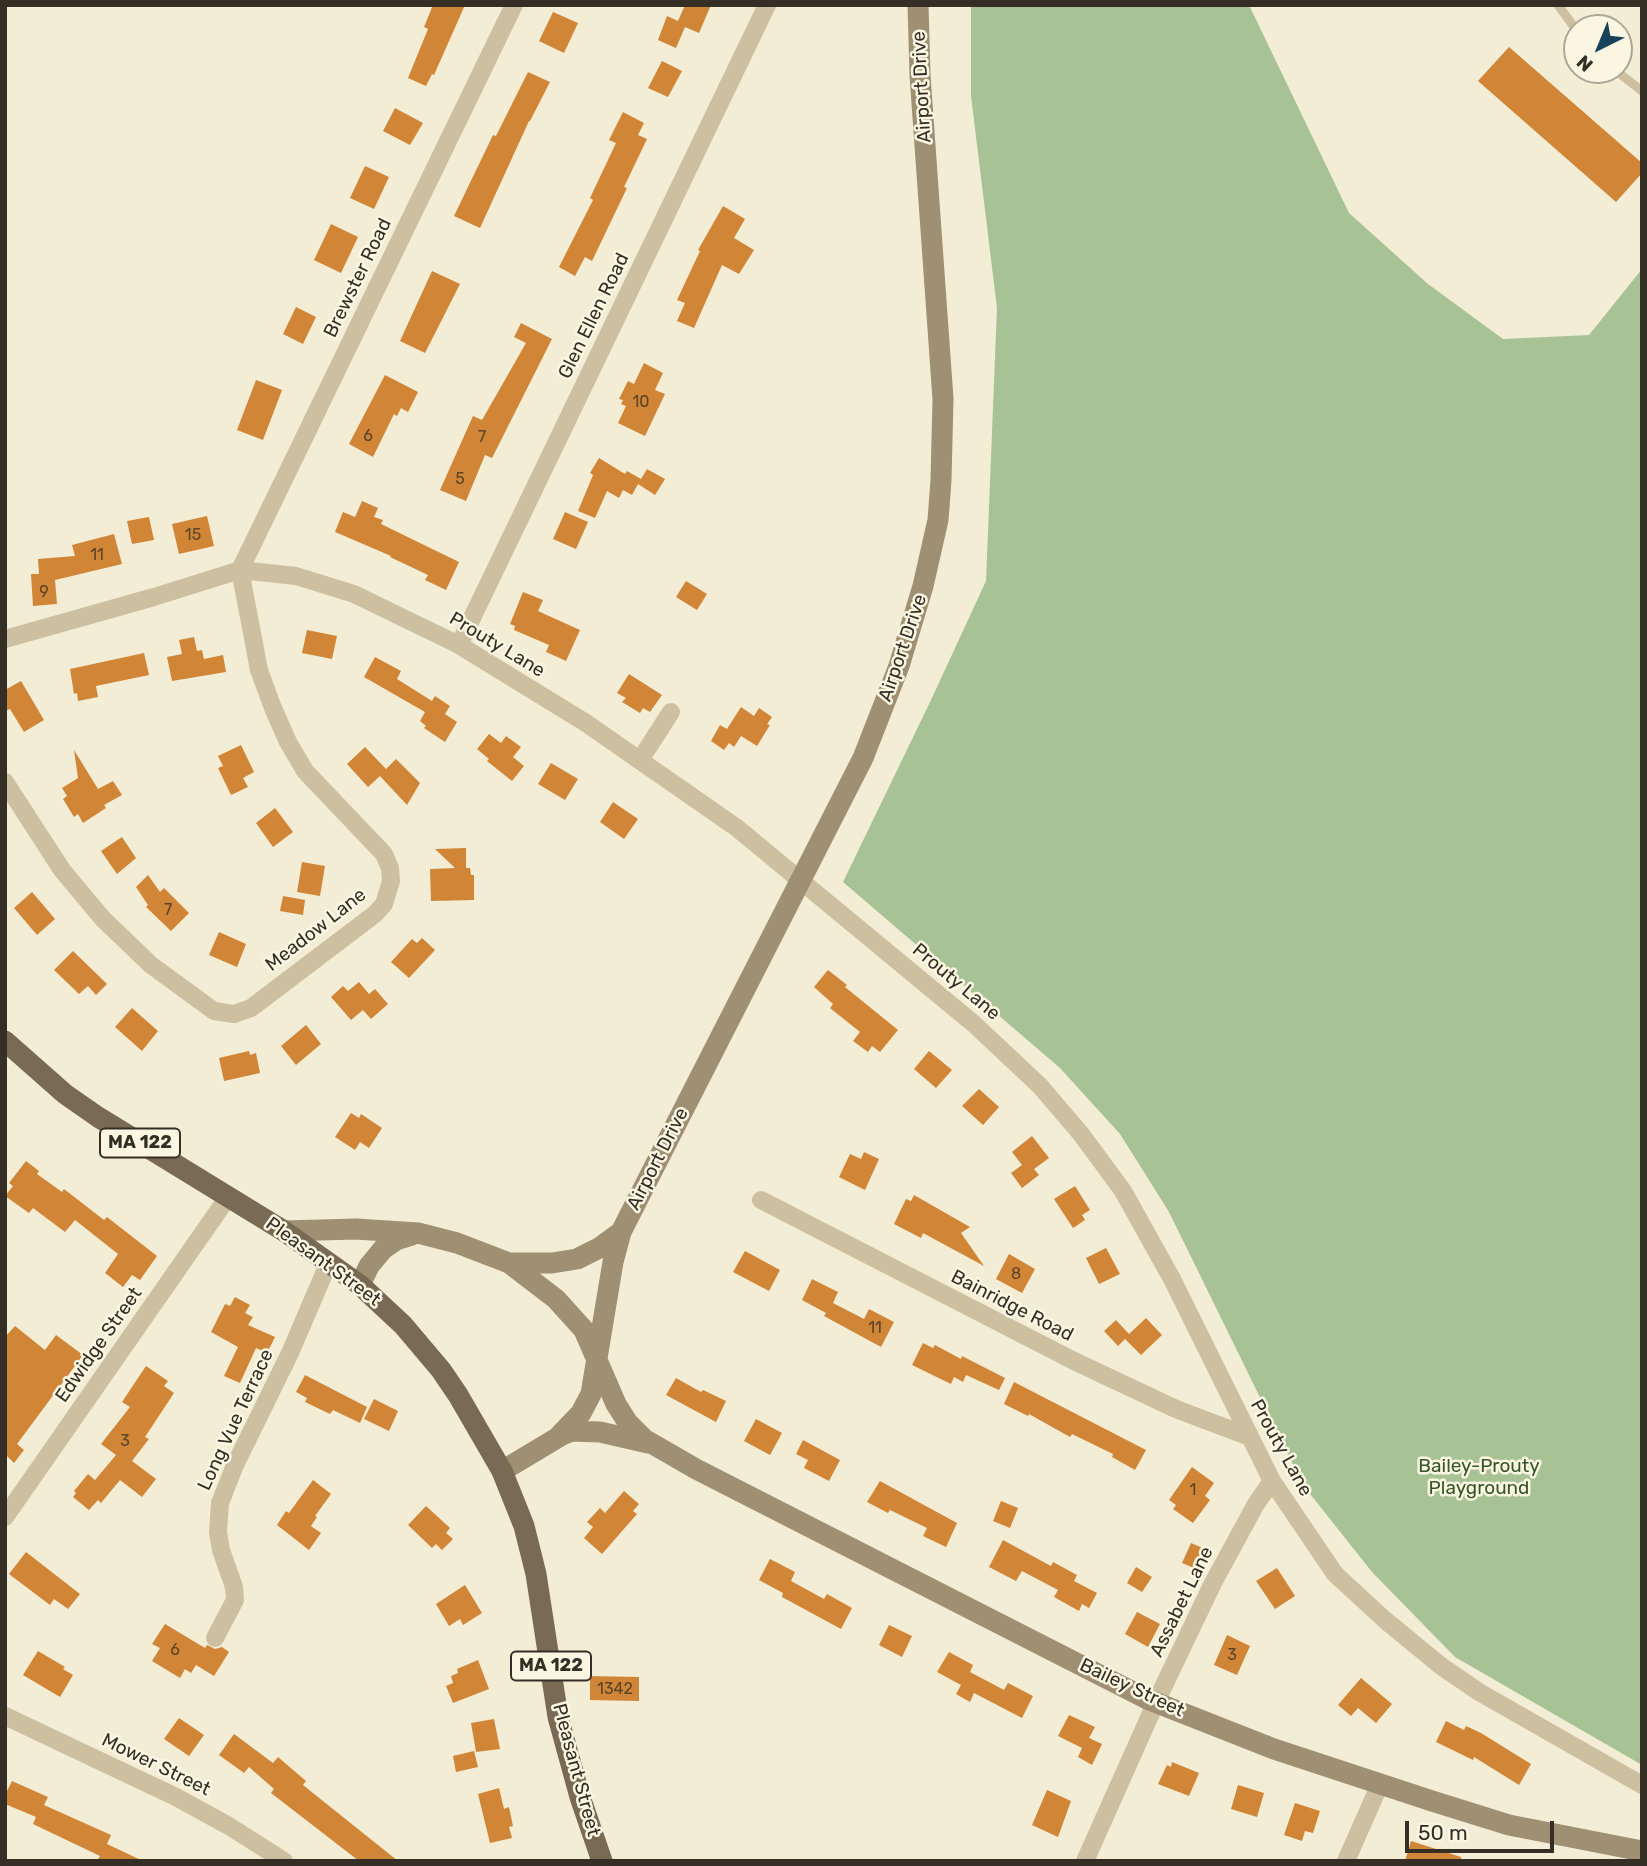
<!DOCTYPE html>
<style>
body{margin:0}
#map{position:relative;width:1647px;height:1866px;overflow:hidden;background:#f3edd6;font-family:Rubik,sans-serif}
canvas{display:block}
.frame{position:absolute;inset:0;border:7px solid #352e25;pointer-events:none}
.north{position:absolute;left:1563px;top:14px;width:70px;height:70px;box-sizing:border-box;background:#fbf6e2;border:2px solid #aca696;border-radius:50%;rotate:223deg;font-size:19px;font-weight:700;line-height:28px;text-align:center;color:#352e25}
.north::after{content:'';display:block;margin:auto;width:24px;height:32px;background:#17435a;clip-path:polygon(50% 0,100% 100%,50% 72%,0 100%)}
.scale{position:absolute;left:1405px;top:1821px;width:149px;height:32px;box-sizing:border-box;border:4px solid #352e25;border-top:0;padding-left:9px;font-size:21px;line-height:24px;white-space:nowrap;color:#352e25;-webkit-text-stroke:5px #fbf6e2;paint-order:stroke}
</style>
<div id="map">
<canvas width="1647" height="1866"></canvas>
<div class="frame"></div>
<div class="north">N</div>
<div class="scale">50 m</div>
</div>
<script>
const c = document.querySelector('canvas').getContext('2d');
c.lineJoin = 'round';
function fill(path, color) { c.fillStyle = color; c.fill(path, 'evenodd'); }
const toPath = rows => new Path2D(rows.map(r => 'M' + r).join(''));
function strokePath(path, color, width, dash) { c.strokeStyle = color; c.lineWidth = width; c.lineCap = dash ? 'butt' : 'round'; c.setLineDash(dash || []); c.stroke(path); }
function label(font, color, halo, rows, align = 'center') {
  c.font = font + ' Rubik,sans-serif'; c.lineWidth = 5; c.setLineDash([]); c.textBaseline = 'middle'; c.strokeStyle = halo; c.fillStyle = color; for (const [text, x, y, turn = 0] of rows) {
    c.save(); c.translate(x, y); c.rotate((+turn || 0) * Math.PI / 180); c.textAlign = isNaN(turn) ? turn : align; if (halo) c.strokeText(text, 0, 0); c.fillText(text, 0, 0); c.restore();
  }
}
fill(toPath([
 [971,5,1249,5,1349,213,1428,284,1503,339,1589,335,1642,269,1642,1765,1455,1657,1372,1572,1303,1485,1169,1212,1120,1134,1060,1068,843,882,931,700,986,581,997,308,971,96]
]), '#a7c395');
fill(toPath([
 [433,5,465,5,434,75,432,74,426,86,408,78,428,29,424,27],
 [685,5,711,5,699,33,685,27,676,48,658,40,667,16,678,21],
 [553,12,578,23,564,53,539,41],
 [1509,47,1642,163,1642,173,1616,202,1478,81],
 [662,61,682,71,668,97,648,88],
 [528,72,550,82,530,121,529,121,480,228,454,216,493,135,496,136],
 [395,108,423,123,410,145,383,131],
 [623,112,644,123,638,135,647,139,624,187,627,188,592,261,585,257,575,276,559,267,593,200,590,198,616,143,609,140],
 [365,166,389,177,374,209,350,198],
 [723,206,745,219,734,238,754,250,739,274,722,265,694,328,677,321,685,303,677,300,700,251,698,250],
 [331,224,358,237,341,273,314,260],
 [432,271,460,284,425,353,400,341],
 [296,307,316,317,303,344,283,334],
 [521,323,552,339,492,458,485,455,466,501,440,490,473,416,482,420,526,343,514,337],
 [644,363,663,373,655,390,665,394,645,436,618,423,626,406,621,404,623,400,619,399,628,381,634,384],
 [385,375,418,392,408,412,401,408,397,416,394,414,373,457,349,444],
 [256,380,282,390,263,440,237,430],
 [599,458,625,474,627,471,641,479,647,469,665,479,655,495,638,484,632,495,623,490,619,498,607,491,595,518,578,511,593,475,590,473],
 [362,501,378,508,374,517,383,520,381,524,459,562,446,590,425,580,428,575,390,557,391,556,335,532,343,512,355,517],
 [565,512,588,522,576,549,553,539],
 [207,516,214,546,179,554,172,524],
 [149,517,154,540,132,544,127,521],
 [114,534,122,564,55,580,57,604,33,606,31,574,39,574,38,559,75,556,72,545],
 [686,581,707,594,697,610,676,597],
 [523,592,543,600,538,611,580,630,566,661,546,652,549,645,514,630,515,626,510,624],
 [307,630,337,636,332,659,302,653],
 [194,637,197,651,202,650,204,659,223,655,226,672,172,681,167,657,182,654,179,640],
 [144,653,149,675,96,686,98,697,78,701,77,693,74,694,70,669],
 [375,657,401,671,397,679,432,701,435,696,450,706,445,714,457,722,445,742,424,728,426,726,420,721,425,712,364,677],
 [629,674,662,695,650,712,643,708,640,713,622,702,626,698,617,693],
 [21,681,44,720,24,732,10,709,5,711,5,690],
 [741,707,754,716,759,708,772,717,767,724,770,725,757,746,741,736,734,747,729,743,724,750,711,741,720,725,727,729],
 [489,734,501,743,506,736,521,747,513,757,524,766,512,781,487,761,489,759,477,749],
 [241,745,254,772,243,778,248,787,231,795,218,768,223,766,218,756],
 [365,747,386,769,396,759,420,783,407,805,380,776,368,787,347,764],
 [74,750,98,789,113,781,122,795,104,805,106,808,83,823,78,814,74,817,63,799,67,796,62,788,78,778],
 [551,763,578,779,565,800,538,784],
 [613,802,638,819,624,839,600,822],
 [275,808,293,832,273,847,256,823],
 [122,837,136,858,117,874,101,851],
 [466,848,466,868,470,868,471,875,474,875,474,900,431,901,430,869,455,868,435,849],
 [302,862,325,866,320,896,297,892],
 [148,875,160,892,164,888,189,913,171,931,146,907,148,905,136,887],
 [32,892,55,919,37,935,14,908],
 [283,896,305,900,303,915,280,911],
 [219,932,246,944,237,967,209,955],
 [422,938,435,950,409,978,391,962,412,939,417,943],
 [73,951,107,984,96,995,88,986,79,994,54,970],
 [828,970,847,985,845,987,898,1030,880,1052,872,1046,868,1052,853,1041,860,1032,830,1008,833,1004,814,987],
 [359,982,369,994,375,989,388,1004,371,1019,363,1010,351,1020,331,997,343,986,348,991],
 [132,1008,158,1031,142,1051,115,1027],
 [306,1025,321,1044,296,1065,281,1046],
 [249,1051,250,1055,256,1053,260,1073,224,1081,219,1058],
 [929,1051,952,1070,936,1088,914,1069],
 [979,1089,999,1107,983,1125,962,1106],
 [351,1113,359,1118,361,1114,382,1128,369,1148,360,1142,355,1150,335,1137],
 [1032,1136,1049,1158,1034,1169,1039,1175,1022,1188,1011,1173,1022,1165,1012,1152],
 [864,1152,879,1159,865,1190,839,1177,850,1154,861,1159],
 [26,1161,39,1171,37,1174,62,1192,64,1189,104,1220,107,1217,157,1256,140,1280,132,1275,123,1287,105,1273,118,1254,75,1220,65,1232,33,1208,29,1213,5,1196,13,1186,9,1183],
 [1075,1186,1090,1210,1082,1215,1085,1220,1073,1228,1054,1199],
 [914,1195,970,1227,961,1233,984,1266,923,1233,921,1238,894,1224,906,1199,911,1201],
 [1106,1248,1120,1274,1099,1284,1086,1258],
 [745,1251,780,1270,769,1291,733,1272],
 [1009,1254,1035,1269,1022,1293,996,1279],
 [812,1279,838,1292,833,1303,864,1319,869,1309,894,1322,881,1347,824,1316,826,1313,802,1300],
 [235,1297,250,1305,245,1313,253,1317,248,1325,275,1337,267,1353,256,1348,240,1383,224,1376,238,1347,211,1332,225,1304,230,1306],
 [1146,1318,1162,1335,1141,1355,1125,1339,1118,1346,1104,1331,1116,1320,1129,1334],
 [15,1326,45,1350,56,1335,83,1355,17,1444,24,1450,14,1463,7,1456,5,1459,5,1337],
 [923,1343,933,1348,935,1345,961,1359,962,1356,1005,1378,999,1390,966,1375,963,1382,954,1377,951,1384,912,1365],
 [146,1366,168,1381,164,1386,174,1393,145,1437,149,1439,132,1461,156,1479,142,1497,120,1480,101,1503,98,1500,89,1510,73,1497,76,1493,74,1491,88,1474,95,1480,116,1455,101,1444,130,1407,122,1402],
 [305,1375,367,1407,360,1423,333,1410,330,1414,305,1402,307,1398,296,1392],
 [676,1378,701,1392,703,1390,726,1401,716,1422,666,1395],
 [1014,1382,1146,1450,1135,1470,1112,1457,1113,1454,1072,1434,1070,1437,1029,1414,1028,1416,1004,1404],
 [374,1399,398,1411,389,1431,364,1419],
 [756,1419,782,1433,770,1455,744,1441],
 [803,1440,840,1460,829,1481,804,1468,808,1460,796,1454],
 [1192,1467,1214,1483,1205,1496,1210,1500,1193,1523,1173,1509,1176,1505,1169,1500],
 [313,1480,331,1494,315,1516,317,1517,311,1526,321,1533,309,1550,277,1525,286,1511,289,1513],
 [880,1481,957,1523,946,1547,923,1536,927,1528,890,1510,888,1513,867,1502],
 [624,1491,639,1504,633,1511,637,1514,602,1554,584,1538,593,1527,587,1522,600,1508,605,1513],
 [1001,1501,1018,1508,1010,1528,993,1521],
 [426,1506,450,1528,446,1533,453,1539,442,1550,436,1544,432,1548,408,1525],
 [1003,1540,1051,1566,1053,1562,1077,1575,1074,1581,1097,1593,1089,1608,1082,1604,1079,1611,1054,1597,1058,1590,1022,1571,1016,1581,989,1567],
 [1191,1543,1210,1551,1201,1571,1182,1563],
 [26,1552,80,1594,68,1609,54,1599,50,1605,9,1574],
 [770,1559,795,1572,791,1581,824,1599,827,1594,852,1608,841,1629,782,1597,783,1593,759,1580],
 [1136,1567,1152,1577,1142,1592,1127,1583],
 [1277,1568,1295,1596,1275,1609,1256,1581],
 [465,1585,482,1613,463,1625,460,1619,449,1626,436,1604],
 [1137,1612,1160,1624,1148,1647,1125,1634],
 [165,1624,205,1648,207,1645,215,1649,222,1647,229,1652,214,1676,196,1665,191,1673,185,1669,180,1678,152,1661,160,1648,152,1644],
 [889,1625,912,1636,902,1657,879,1645],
 [1227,1635,1250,1646,1237,1675,1214,1665],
 [38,1651,65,1667,63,1669,73,1675,60,1697,23,1675],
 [949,1652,973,1665,970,1672,1004,1690,1008,1683,1033,1696,1022,1718,974,1693,970,1702,956,1694,961,1685,937,1672],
 [478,1660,489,1689,453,1703,446,1686,453,1683,451,1676,458,1673,457,1669],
 [590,1676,639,1677,639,1701,590,1700],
 [1361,1678,1392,1704,1376,1723,1358,1708,1351,1716,1338,1705],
 [1069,1715,1095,1727,1089,1738,1102,1744,1092,1765,1078,1757,1082,1748,1058,1736],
 [179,1718,204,1735,189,1756,164,1739],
 [494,1719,500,1749,476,1752,471,1723],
 [1446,1721,1464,1730,1466,1726,1481,1733,1531,1764,1519,1785,1474,1757,1473,1760,1436,1742],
 [234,1734,273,1763,278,1757,306,1781,303,1785,398,1861,359,1861,271,1793,274,1789,249,1767,244,1773,219,1755],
 [474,1751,478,1767,456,1772,453,1756],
 [1172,1762,1199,1773,1189,1796,1158,1784,1167,1765,1171,1767],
 [12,1781,48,1797,44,1805,111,1835,107,1844,143,1861,97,1861,100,1856,33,1824,36,1817,5,1804,5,1795],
 [1238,1785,1264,1793,1257,1817,1231,1809],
 [499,1788,504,1809,509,1807,513,1826,509,1827,512,1838,490,1843,478,1794],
 [1047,1790,1071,1801,1058,1837,1032,1825],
 [1295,1803,1320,1811,1313,1833,1305,1831,1302,1841,1284,1835],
 [1411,1841,1461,1857,1461,1861,1405,1861]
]), '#d18536');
strokePath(toPath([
 [1558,5,1577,31],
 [1615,70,1642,91]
]), '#ccc0a1', 9);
strokePath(toPath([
 [5,639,154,597,240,570,296,576,354,594,459,645,586,723,737,828,974,1024,1040,1086,1081,1134,1123,1191,1172,1279,1272,1481,1335,1574,1385,1620,1441,1666,1479,1692,1642,1785],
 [459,645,767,5],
 [640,760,671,712],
 [5,782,62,870,103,919,151,965,214,1011,234,1014,251,1008,375,914,384,904,391,881,390,868,384,854,305,771,288,742,273,708,259,670,240,570,514,5],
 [761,1200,1074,1361,1176,1409,1250,1437],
 [5,1517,228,1197],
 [215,1638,235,1600,234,1587,221,1550,218,1532,220,1503,235,1465,290,1353,329,1262],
 [5,1716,176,1797,229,1826,284,1861],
 [1085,1861,1156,1702,1213,1583,1256,1504,1272,1481],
 [1346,1861,1380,1784]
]), '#ccc0a1', 18);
strokePath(toPath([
 [284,1231,356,1229,418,1233,457,1243,509,1263,556,1299,584,1330,616,1404,628,1423,644,1439,696,1469,1147,1699,1274,1749,1432,1801,1509,1825,1642,1851],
 [509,1263,552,1263,577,1259,599,1248,621,1232],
 [360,1285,369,1266,383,1249,396,1240,412,1235],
 [557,1438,581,1413,591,1394,613,1262,621,1232,863,758,899,666,923,586,938,520,941,480,943,399,920,75,918,5],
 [502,1471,562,1435,572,1431,600,1432,648,1443]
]), '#9f8f73', 21);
strokePath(toPath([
 [5,1041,65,1094,98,1117,284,1231,360,1285,403,1325,441,1370,458,1395,502,1471,524,1526,536,1574,558,1717,580,1797,602,1861]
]), '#796a54', 21);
label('16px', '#5c4429', null, [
 ["10",641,402],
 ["6",368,436],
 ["7",482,437],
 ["5",460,479],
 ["15",193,535],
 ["11",97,555],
 ["9",44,592],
 ["7",168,910],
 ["8",1016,1274],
 ["11",875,1328],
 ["3",125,1441],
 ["1",1193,1490],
 ["6",175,1650],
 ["3",1232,1655],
 ["1342",615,1689]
]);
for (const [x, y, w] of [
 [140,1143,80],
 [551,1666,80]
]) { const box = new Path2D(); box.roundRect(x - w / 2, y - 14.5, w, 29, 5); c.fillStyle = '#fbf6e2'; c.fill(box); strokePath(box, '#352e25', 2); }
label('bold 18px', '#352e25', null, [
 ["MA 122",140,1143],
 ["MA 122",551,1666]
]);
label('19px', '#352e25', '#fbf6e2', [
 ["Airport Drive",922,87,-93],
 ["Brewster Road",358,278,-64],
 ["Glen Ellen Road",594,316,-64],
 ["Prouty Lane",497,645,31],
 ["Airport Drive",903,648,-71],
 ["Meadow Lane",316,930,-38],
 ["Prouty Lane",956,982,40],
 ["Airport Drive",658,1159,-63],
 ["Pleasant Street",323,1262,36],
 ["Bainridge Road",1012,1306,27],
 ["Edwidge Street",99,1345,-55],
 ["Long Vue Terrace",236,1420,-65],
 ["Prouty Lane",1281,1448,61],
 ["Assabet Lane",1182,1602,-64],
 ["Bailey Street",1132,1688,25],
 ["Mower Street",156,1765,26],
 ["Pleasant Street",576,1770,75]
]);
label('19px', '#375626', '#fbf6e2', [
 ["Bailey-Prouty",1479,1467],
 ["Playground",1479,1489]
]);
</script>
